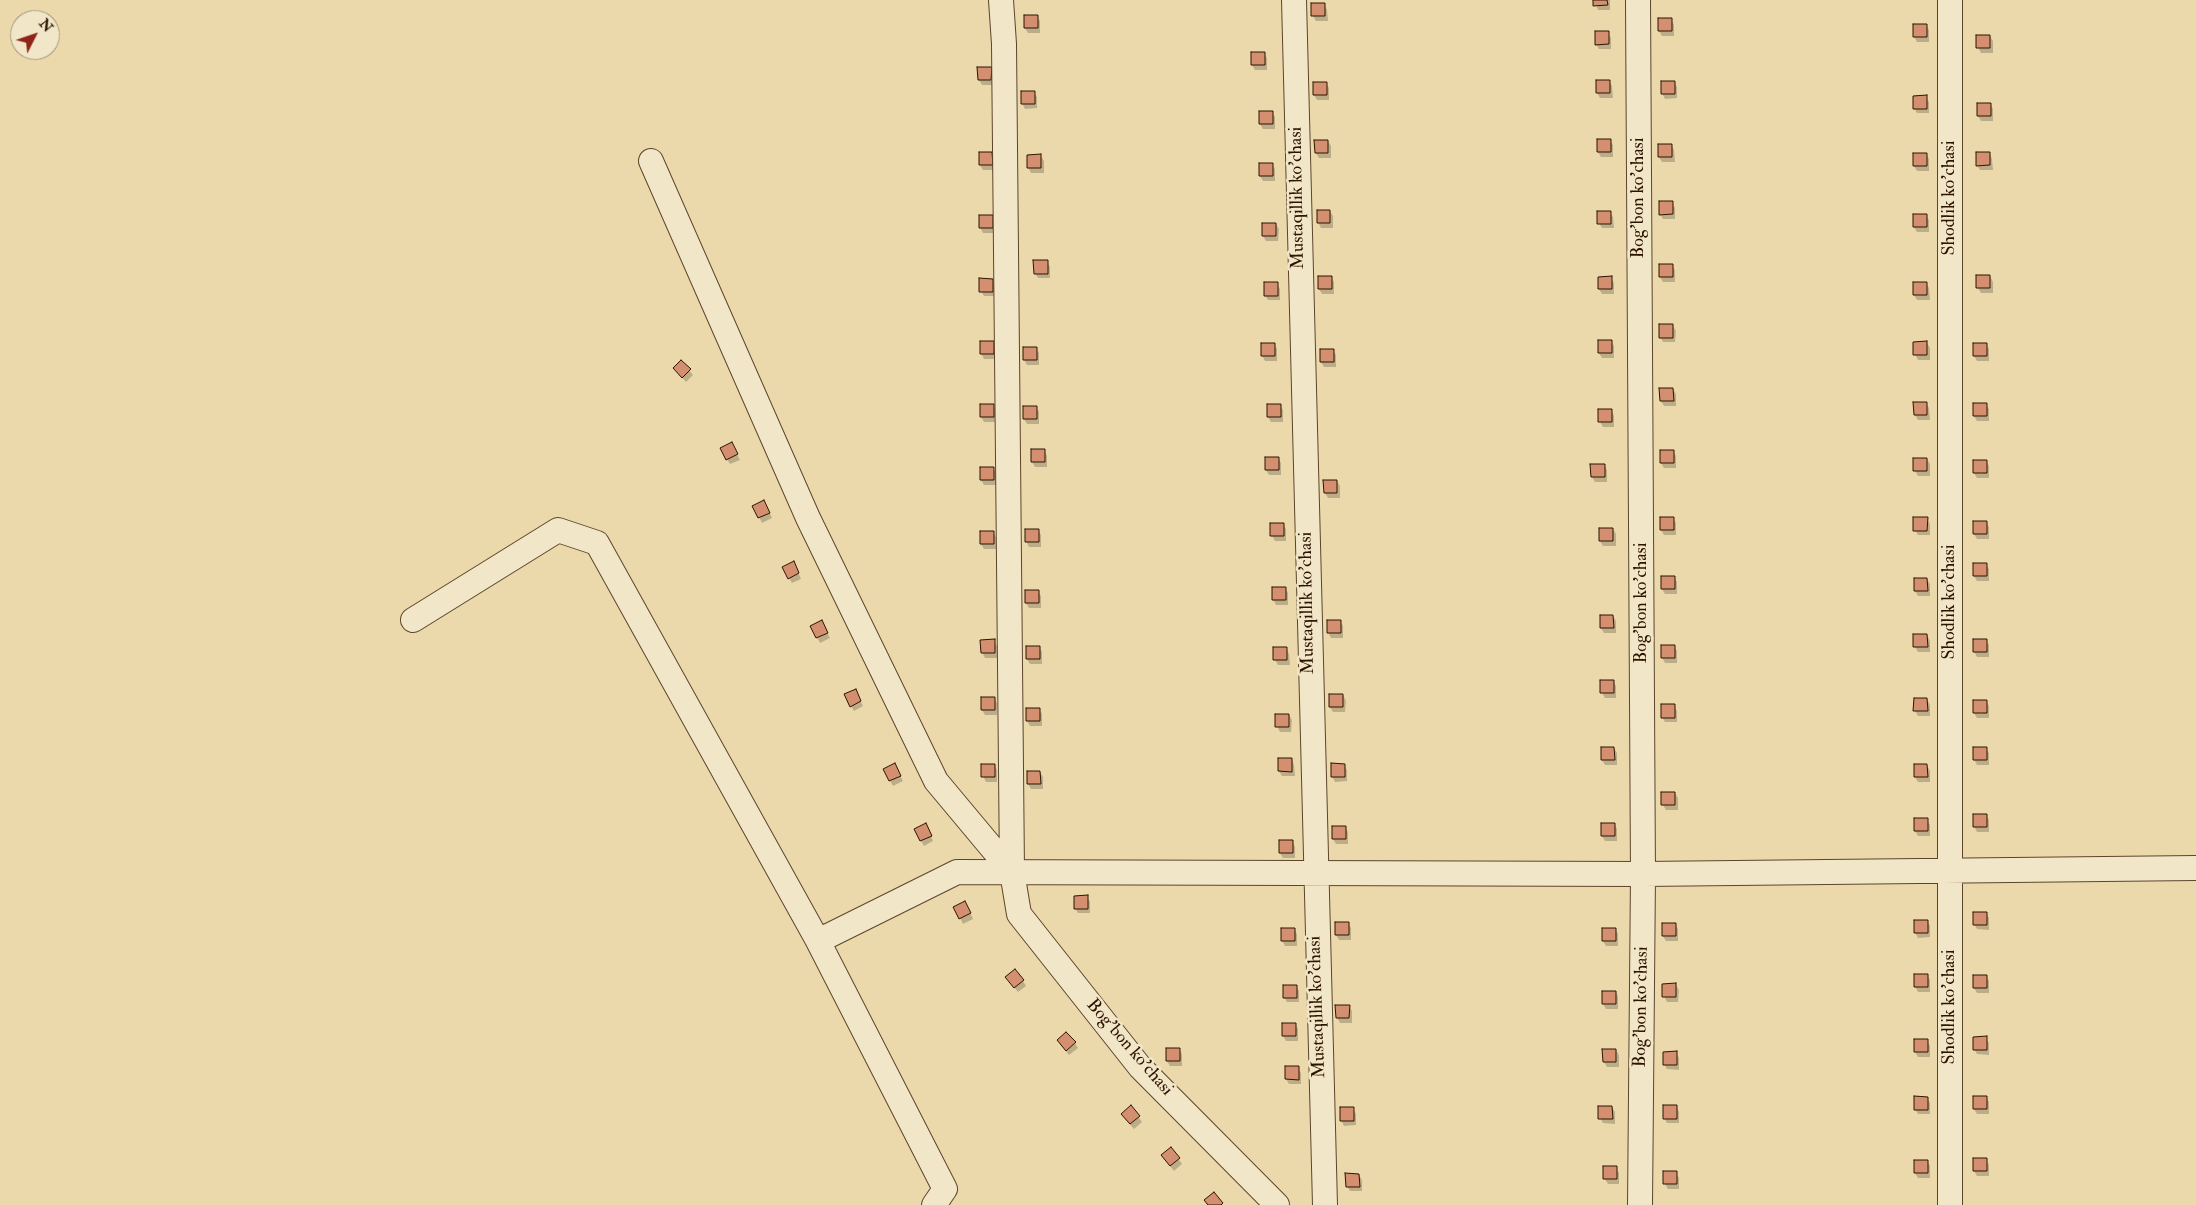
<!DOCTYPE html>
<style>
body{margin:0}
#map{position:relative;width:2196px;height:1205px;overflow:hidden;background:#ebd9ac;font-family:"IM FELL Double Pica",serif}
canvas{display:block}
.north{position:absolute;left:10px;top:10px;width:50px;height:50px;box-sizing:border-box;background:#f2e6c9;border:1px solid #a39279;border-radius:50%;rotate:49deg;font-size:14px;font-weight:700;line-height:20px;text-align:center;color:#2c1400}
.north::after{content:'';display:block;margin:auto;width:18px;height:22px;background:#8f2418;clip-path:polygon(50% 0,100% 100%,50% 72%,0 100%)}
</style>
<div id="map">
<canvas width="2196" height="1205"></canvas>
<div class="north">N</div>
</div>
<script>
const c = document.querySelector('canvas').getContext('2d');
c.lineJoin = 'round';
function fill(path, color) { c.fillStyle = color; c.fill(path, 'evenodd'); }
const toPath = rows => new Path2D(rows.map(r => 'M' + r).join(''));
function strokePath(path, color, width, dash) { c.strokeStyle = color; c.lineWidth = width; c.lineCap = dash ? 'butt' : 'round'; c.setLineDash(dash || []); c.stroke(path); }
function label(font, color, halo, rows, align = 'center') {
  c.font = font + ' "IM FELL Double Pica",serif'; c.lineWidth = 5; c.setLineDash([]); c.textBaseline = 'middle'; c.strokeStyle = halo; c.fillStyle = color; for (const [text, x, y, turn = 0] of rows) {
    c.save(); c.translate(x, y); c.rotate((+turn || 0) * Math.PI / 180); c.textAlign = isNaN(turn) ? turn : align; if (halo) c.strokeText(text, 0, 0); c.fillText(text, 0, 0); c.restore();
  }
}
fill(toPath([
 [1595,0,1610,0,1610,10,1598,10],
 [1324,4,1327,10,1328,21,1316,21,1313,16],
 [1037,16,1040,21,1040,33,1028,33,1025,28],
 [1659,19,1671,19,1674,25,1674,36,1662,36,1659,31],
 [1926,25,1929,30,1929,42,1917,42,1914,36],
 [1608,33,1611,38,1611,49,1599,49,1596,44],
 [1990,36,1993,41,1993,53,1981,53,1978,47],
 [1264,53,1267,58,1267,70,1255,70,1252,65],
 [991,68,994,73,994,85,982,85,979,80],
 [1609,81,1612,86,1613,98,1600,98,1597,93],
 [1674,82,1677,87,1677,98,1665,99,1662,93],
 [1326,83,1329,88,1329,100,1317,100,1314,95],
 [1034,92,1037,97,1037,108,1025,109,1022,103],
 [1926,97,1929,102,1929,113,1917,113,1914,108],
 [1990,104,1993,109,1993,121,1981,121,1978,116],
 [1272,112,1275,117,1275,129,1263,129,1260,124],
 [1610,140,1613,145,1613,157,1601,157,1598,152],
 [1328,141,1331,146,1331,158,1319,158,1316,153],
 [1671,145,1674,150,1675,162,1662,162,1659,157],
 [980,154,992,154,995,159,995,170,983,170,980,165],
 [1926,154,1929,159,1929,171,1917,171,1914,166],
 [1990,154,1992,159,1993,170,1980,170,1977,165],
 [1041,156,1044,161,1044,173,1031,173,1028,167],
 [1272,164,1275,169,1275,181,1263,181,1260,176],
 [1672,203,1675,208,1675,219,1663,219,1660,214],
 [1330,211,1333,216,1333,228,1321,228,1318,222],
 [1610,212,1613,217,1614,228,1602,228,1599,223],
 [1926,215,1929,220,1929,232,1917,232,1914,227],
 [992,216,995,221,995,233,983,233,980,227],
 [1276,224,1279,229,1278,241,1266,241,1263,236],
 [1047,261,1050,267,1050,278,1038,278,1035,273],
 [1672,265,1675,270,1675,282,1663,282,1660,277],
 [1978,276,1990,276,1993,282,1993,293,1981,293,1978,288],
 [1331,277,1334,282,1334,294,1322,294,1319,289],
 [1599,278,1611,278,1614,283,1614,294,1602,294,1599,289],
 [992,280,995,285,996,296,984,296,981,291],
 [1926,283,1929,288,1930,300,1917,300,1914,295],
 [1277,284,1280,289,1280,300,1268,300,1265,295],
 [1673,326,1676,331,1675,342,1663,342,1660,337],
 [1611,341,1614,346,1614,358,1602,358,1599,353],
 [993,342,996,347,996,359,984,359,981,353],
 [1927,343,1930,348,1930,360,1918,360,1915,354],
 [1274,344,1277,349,1277,361,1265,361,1262,355],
 [1986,344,1989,349,1989,361,1977,361,1974,356],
 [1036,348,1039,353,1039,365,1027,365,1024,360],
 [1333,350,1336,355,1336,367,1324,367,1321,362],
 [681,361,693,375,686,382,674,368],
 [1673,389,1676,394,1676,406,1664,406,1661,401],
 [1926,403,1929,408,1930,420,1918,420,1915,415],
 [1986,404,1989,409,1989,421,1977,421,1974,416],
 [993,405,996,410,996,422,984,422,981,417],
 [1280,405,1283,410,1283,422,1271,422,1268,417],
 [1036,407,1039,412,1039,424,1027,424,1024,419],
 [1611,410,1614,416,1614,427,1603,427,1600,422],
 [734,449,740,460,730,464,727,459],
 [1032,450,1044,450,1047,456,1047,467,1035,467,1032,462],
 [1673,451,1676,456,1676,468,1664,468,1661,463],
 [1278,458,1281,463,1281,475,1269,475,1266,470],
 [1927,459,1930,464,1930,476,1918,476,1915,471],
 [1986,461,1989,466,1989,478,1977,478,1974,473],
 [1604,465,1607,470,1607,482,1595,482,1592,477],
 [993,468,996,473,996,485,984,485,981,480],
 [1337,481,1340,486,1340,498,1328,498,1325,493],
 [754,506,767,507,772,518,762,523],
 [1673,518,1676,523,1676,535,1664,535,1661,530],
 [1927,519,1930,524,1930,535,1918,535,1915,530],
 [1986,522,1989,527,1989,539,1977,539,1974,534],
 [1283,524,1286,529,1286,541,1275,541,1272,536],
 [1613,529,1616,534,1616,546,1603,546,1600,541],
 [1038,530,1041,535,1041,547,1029,547,1026,541],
 [993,532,996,537,996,549,984,549,981,544],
 [1986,564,1989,569,1989,581,1977,581,1974,576],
 [783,567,796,567,801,579,792,583],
 [1674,577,1677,582,1677,594,1665,594,1662,589],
 [1915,579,1927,579,1930,584,1930,596,1918,596,1915,591],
 [1285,588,1288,593,1288,605,1276,605,1273,599],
 [1038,591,1041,596,1041,608,1029,608,1026,603],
 [1613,616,1616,621,1616,633,1604,633,1601,628],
 [1340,621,1343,626,1343,638,1331,638,1328,632],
 [812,627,824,627,830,638,820,643],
 [1915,635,1927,635,1930,641,1930,652,1918,652,1915,647],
 [1986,640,1989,645,1989,657,1977,657,1974,651],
 [994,641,997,646,997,658,985,658,982,652],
 [1674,646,1677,651,1677,663,1665,663,1662,657],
 [1039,647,1042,652,1042,664,1030,664,1027,659],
 [1286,648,1289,654,1290,665,1278,665,1275,660],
 [1613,681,1616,686,1616,698,1605,698,1602,693],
 [855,690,863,706,854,711,851,706],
 [1330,695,1343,695,1346,701,1345,712,1333,712,1330,707],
 [994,698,997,703,997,715,985,715,982,710],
 [1915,699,1927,699,1930,705,1930,716,1918,716,1915,711],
 [1986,701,1989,706,1989,718,1977,718,1974,713],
 [1674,706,1677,711,1677,722,1665,722,1662,717],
 [1039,709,1042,714,1042,726,1030,726,1027,721],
 [1289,715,1292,720,1291,732,1280,732,1277,726],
 [1614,748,1617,753,1617,765,1605,765,1602,760],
 [1986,748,1989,753,1989,765,1977,765,1974,759],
 [1292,759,1294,765,1295,776,1282,776,1279,771],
 [994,765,997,770,997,782,986,782,983,776],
 [1344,765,1347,770,1347,781,1335,782,1332,776],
 [1927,765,1930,771,1930,782,1918,782,1915,777],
 [884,770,897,770,903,781,893,786],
 [1040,772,1043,777,1043,789,1031,789,1028,784],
 [1675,793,1678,798,1678,810,1666,810,1663,805],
 [1986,815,1989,820,1989,832,1977,832,1974,826],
 [1915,820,1927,820,1930,825,1930,836,1918,836,1915,831],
 [1614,824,1617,829,1617,841,1605,841,1602,836],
 [1345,827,1348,832,1348,844,1336,844,1333,839],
 [928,830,933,841,924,846,921,841],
 [1292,841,1295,847,1295,858,1283,858,1280,853,1280,842],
 [1087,897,1090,902,1090,913,1078,913,1075,908],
 [955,907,968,908,973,919,963,924],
 [1986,913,1989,918,1989,930,1977,929,1974,924],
 [1927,921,1930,926,1930,937,1918,938,1915,932],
 [1348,923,1351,928,1351,940,1339,940,1336,935],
 [1675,924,1678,929,1678,941,1666,941,1663,936],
 [1294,929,1297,934,1297,946,1285,946,1282,940],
 [1615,929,1618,934,1618,946,1606,946,1603,941],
 [1927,975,1930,980,1930,992,1918,992,1915,986],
 [1974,976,1986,976,1989,981,1989,993,1977,993,1974,988],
 [1023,981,1026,986,1018,992,1010,982],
 [1676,985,1679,990,1678,1002,1667,1002,1664,996],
 [1296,986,1299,991,1299,1002,1287,1002,1284,997],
 [1616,992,1618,997,1618,1009,1606,1009,1603,1004],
 [1349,1006,1352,1011,1352,1023,1340,1023,1337,1017],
 [1295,1024,1298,1029,1298,1041,1286,1041,1283,1036],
 [1986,1038,1989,1043,1989,1055,1977,1054,1974,1049],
 [1915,1040,1927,1040,1930,1046,1930,1057,1918,1057,1915,1052],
 [1075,1043,1078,1048,1069,1055,1061,1045],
 [1179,1049,1182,1054,1182,1066,1170,1066,1167,1061],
 [1616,1050,1619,1055,1619,1067,1607,1067,1604,1062],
 [1676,1053,1679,1058,1679,1070,1667,1069,1664,1064],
 [1286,1068,1298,1068,1301,1073,1301,1084,1289,1084,1286,1079],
 [1986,1097,1989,1102,1989,1114,1977,1114,1974,1109],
 [1927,1098,1930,1103,1930,1114,1918,1114,1915,1109],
 [1676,1106,1679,1112,1679,1123,1667,1123,1664,1118],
 [1131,1107,1142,1122,1134,1129,1125,1119],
 [1612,1107,1615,1112,1615,1124,1603,1123,1600,1118],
 [1353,1109,1356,1114,1356,1125,1344,1126,1341,1120],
 [1171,1149,1182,1164,1174,1171,1166,1161],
 [1986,1159,1989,1165,1989,1176,1977,1176,1974,1171,1974,1160],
 [1927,1161,1930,1166,1930,1178,1918,1178,1915,1173],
 [1604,1167,1616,1168,1619,1173,1619,1184,1608,1184,1605,1179],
 [1664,1173,1676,1173,1679,1178,1679,1189,1668,1189,1665,1184],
 [1359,1175,1362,1180,1362,1191,1350,1191,1347,1186]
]), '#0003');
const building = toPath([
 [1593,0,1607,0,1608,5,1593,6,1593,0],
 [1311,3,1325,3,1325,16,1311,16,1311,3],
 [1024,15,1038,15,1038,28,1024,28,1024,15],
 [1658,18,1672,18,1672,31,1658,31,1658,18],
 [1913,24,1927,24,1927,37,1913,37,1913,24],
 [1595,31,1609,31,1609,44,1595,45,1595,31],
 [1976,35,1990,35,1990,48,1976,48,1976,35],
 [1251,52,1265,52,1265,65,1251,65,1251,52],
 [977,67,992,67,991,80,978,80,977,67],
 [1596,80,1610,80,1610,93,1596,93,1596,80],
 [1661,81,1675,81,1675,94,1661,94,1661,81],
 [1313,82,1327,82,1327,95,1313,95,1313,82],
 [1021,91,1035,91,1035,104,1021,104,1021,91],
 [1927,95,1927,109,1913,109,1913,96,1927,95],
 [1977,103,1991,103,1991,116,1977,116,1977,103],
 [1259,111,1273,111,1273,124,1259,124,1259,111],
 [1597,139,1611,139,1611,152,1597,152,1597,139],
 [1314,140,1328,140,1328,153,1315,153,1314,140],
 [1658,144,1672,144,1672,157,1658,157,1658,144],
 [979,152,992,152,993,165,979,165,979,152],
 [1976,152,1990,152,1990,165,1976,166,1976,152],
 [1913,153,1927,153,1927,166,1913,166,1913,153],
 [1041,154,1041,168,1027,168,1027,155,1041,154],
 [1259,163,1273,163,1273,176,1259,176,1259,163],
 [1659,201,1673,201,1673,214,1659,215,1659,201],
 [1317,210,1330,210,1330,223,1317,223,1317,210],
 [1597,211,1611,211,1611,224,1597,224,1597,211],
 [1913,214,1927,214,1927,227,1913,227,1913,214],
 [979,215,993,215,993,228,979,228,979,215],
 [1262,223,1276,223,1276,236,1262,236,1262,223],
 [1033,260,1048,260,1048,274,1034,274,1033,260],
 [1659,264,1673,264,1673,277,1659,277,1659,264],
 [1976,275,1990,275,1990,288,1976,288,1976,275],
 [1318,276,1332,276,1332,289,1318,289,1318,276],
 [1612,276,1612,289,1598,289,1598,277,1612,276],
 [979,278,993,279,993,292,979,292,979,278],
 [1264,282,1278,282,1278,296,1264,296,1264,282],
 [1913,282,1927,282,1927,295,1913,295,1913,282],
 [1659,324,1673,324,1673,338,1659,338,1659,324],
 [1598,340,1612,340,1612,353,1598,353,1598,340],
 [980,341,994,341,994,354,980,354,980,341],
 [1927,341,1927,355,1913,355,1913,342,1927,341],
 [1261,343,1275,343,1275,356,1261,356,1261,343],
 [1973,343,1987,343,1987,356,1973,356,1973,343],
 [1023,347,1037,347,1037,360,1023,360,1023,347],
 [1320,349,1334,349,1334,362,1320,362,1320,349],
 [681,360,691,369,682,378,673,368,681,360],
 [1659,388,1673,388,1674,401,1660,401,1659,388],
 [1913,402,1927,402,1927,415,1914,415,1913,402],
 [1973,403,1987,403,1987,416,1973,416,1973,403],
 [980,404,994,404,994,417,980,417,980,404],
 [1267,404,1281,404,1281,417,1267,417,1267,404],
 [1023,406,1037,406,1037,419,1023,419,1023,406],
 [1598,409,1612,409,1612,422,1598,422,1598,409],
 [732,442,738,454,726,460,720,448,732,442],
 [1031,449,1045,449,1045,462,1031,462,1031,449],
 [1660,450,1674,450,1674,463,1660,463,1660,450],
 [1265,457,1279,457,1279,470,1265,470,1265,457],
 [1913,458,1927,458,1927,471,1913,471,1913,458],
 [1973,460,1987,460,1987,473,1973,473,1973,460],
 [1590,464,1605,464,1605,477,1591,477,1590,464],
 [980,467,994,467,994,480,980,480,980,467],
 [1323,480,1337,480,1337,493,1324,493,1323,480],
 [764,500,770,513,758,518,752,506,764,500],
 [1660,517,1674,517,1674,530,1660,530,1660,517],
 [1913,517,1928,517,1927,531,1913,531,1913,517],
 [1973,521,1987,521,1987,534,1973,534,1973,521],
 [1270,523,1284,523,1284,536,1270,536,1270,523],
 [1599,528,1613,528,1613,541,1599,541,1599,528],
 [1025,529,1039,529,1039,542,1025,542,1025,529],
 [980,531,994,531,994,544,980,544,980,531],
 [794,561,799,573,788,579,782,567,794,561],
 [1973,563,1987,563,1987,576,1973,576,1973,563],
 [1661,576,1675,576,1675,589,1661,589,1661,576],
 [1914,578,1927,578,1928,591,1914,591,1914,578],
 [1272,587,1286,587,1286,600,1272,600,1272,587],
 [1025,590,1039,590,1039,603,1025,603,1025,590],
 [1600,615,1613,615,1614,628,1600,628,1600,615],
 [822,620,828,633,816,638,810,626,822,620],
 [1327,620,1341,620,1341,633,1327,633,1327,620],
 [1913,634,1927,634,1928,647,1913,647,1913,634],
 [995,639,995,653,981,653,980,640,995,639],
 [1973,639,1987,639,1987,652,1973,652,1973,639],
 [1661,645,1675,645,1675,658,1661,658,1661,645],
 [1026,646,1040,646,1040,659,1026,659,1026,646],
 [1273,647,1287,647,1287,660,1273,660,1273,647],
 [1600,680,1614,680,1614,693,1600,693,1600,680],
 [856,689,861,701,850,707,844,694,856,689],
 [1329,694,1343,694,1343,707,1329,707,1329,694],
 [981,697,995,697,995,710,981,710,981,697],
 [1914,698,1927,698,1928,711,1913,711,1914,698],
 [1973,700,1987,700,1987,713,1973,713,1973,700],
 [1661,704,1675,704,1675,718,1661,718,1661,704],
 [1026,708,1040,708,1040,721,1026,721,1026,708],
 [1275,714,1289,714,1289,727,1275,727,1275,714],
 [1601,747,1614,747,1615,760,1601,760,1601,747],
 [1973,747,1987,747,1987,760,1973,760,1973,747],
 [1278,758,1292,758,1292,772,1278,771,1278,758],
 [895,763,901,776,889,781,883,769,895,763],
 [1331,763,1345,764,1345,777,1331,777,1331,763],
 [981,764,995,764,995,777,981,777,981,764],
 [1914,764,1927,764,1928,777,1914,777,1914,764],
 [1027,771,1040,771,1041,784,1027,784,1027,771],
 [1661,792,1675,792,1675,805,1661,805,1661,792],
 [1973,814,1987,814,1987,827,1973,827,1973,814],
 [1914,818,1928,818,1928,831,1914,831,1914,818],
 [926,823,932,836,920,841,914,829,926,823],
 [1601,823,1615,823,1615,836,1601,836,1601,823],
 [1332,826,1346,826,1346,839,1332,839,1332,826],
 [1279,840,1293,840,1293,853,1279,853,1279,840],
 [1088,895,1088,909,1074,909,1074,896,1088,895],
 [965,901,971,913,959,919,953,907,965,901],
 [1973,912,1987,912,1987,925,1973,925,1973,912],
 [1914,920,1928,920,1928,933,1914,933,1914,920],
 [1335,922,1349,922,1349,935,1335,935,1335,922],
 [1662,923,1676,923,1676,936,1662,936,1662,923],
 [1281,928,1295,928,1295,941,1281,941,1281,928],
 [1602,928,1616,928,1616,941,1602,941,1602,928],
 [1015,969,1024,980,1014,988,1005,977,1015,969],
 [1914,974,1928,974,1928,987,1914,987,1914,974],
 [1973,975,1987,975,1987,988,1973,988,1973,975],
 [1676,983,1676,997,1662,997,1662,984,1676,983],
 [1283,985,1297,985,1297,998,1283,998,1283,985],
 [1602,991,1616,991,1616,1004,1602,1004,1602,991],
 [1335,1005,1350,1005,1349,1018,1336,1018,1335,1005],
 [1282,1023,1296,1023,1296,1036,1282,1036,1282,1023],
 [1066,1032,1076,1042,1066,1051,1057,1040,1066,1032],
 [1987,1036,1987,1050,1973,1050,1973,1037,1987,1036],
 [1914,1039,1928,1039,1928,1052,1914,1052,1914,1039],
 [1166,1048,1180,1048,1180,1061,1166,1061,1166,1048],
 [1602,1049,1616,1049,1616,1062,1603,1062,1602,1049],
 [1677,1051,1677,1065,1663,1065,1663,1052,1677,1051],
 [1285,1066,1299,1066,1299,1080,1285,1079,1285,1066],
 [1914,1096,1928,1097,1928,1110,1914,1110,1914,1096],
 [1973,1096,1987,1096,1987,1109,1973,1109,1973,1096],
 [1131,1105,1140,1116,1130,1124,1121,1114,1131,1105],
 [1663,1105,1677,1105,1677,1119,1663,1119,1663,1105],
 [1598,1106,1612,1106,1613,1119,1598,1119,1598,1106],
 [1340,1107,1354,1107,1354,1121,1340,1121,1340,1107],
 [1171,1147,1180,1158,1170,1166,1161,1155,1171,1147],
 [1973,1158,1987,1158,1987,1171,1973,1171,1973,1158],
 [1914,1160,1928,1160,1928,1173,1914,1173,1914,1160],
 [1603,1166,1617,1166,1617,1179,1603,1179,1603,1166],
 [1663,1171,1677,1171,1677,1184,1663,1184,1663,1171],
 [1345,1173,1359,1174,1360,1187,1346,1187,1345,1173],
 [1214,1192,1223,1203,1221,1205,1208,1205,1204,1200,1214,1192]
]);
fill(building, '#d38f70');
strokePath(building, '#2c1400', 1);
const minor = toPath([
 [1001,0,1004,44,1012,872,1019,914,1140,1067,1277,1205],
 [1294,0,1325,1205],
 [1638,0,1643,874,1640,1205],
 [1950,0,1950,1205],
 [651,161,808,518,936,781,1012,872],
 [413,620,558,530,597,543,818,941,945,1189,934,1205],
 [818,941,957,872,1643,874,2196,868]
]);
strokePath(minor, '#5c452b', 26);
strokePath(minor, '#f2e6c9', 24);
label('18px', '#2c1400', '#f2e6c9', [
 ["Mustaqillik ko'chasi",1298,198,-91],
 ["Bog'bon ko'chasi",1639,198,-90],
 ["Shodlik ko'chasi",1950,198,-90],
 ["Shodlik ko'chasi",1950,602,-90],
 ["Mustaqillik ko'chasi",1308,603,-91],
 ["Bog'bon ko'chasi",1642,603,-90],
 ["Mustaqillik ko'chasi",1318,1007,-92],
 ["Bog'bon ko'chasi",1642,1007,-89],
 ["Shodlik ko'chasi",1950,1007,-90],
 ["Bog'bon ko'chasi",1129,1048,49]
]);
</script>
